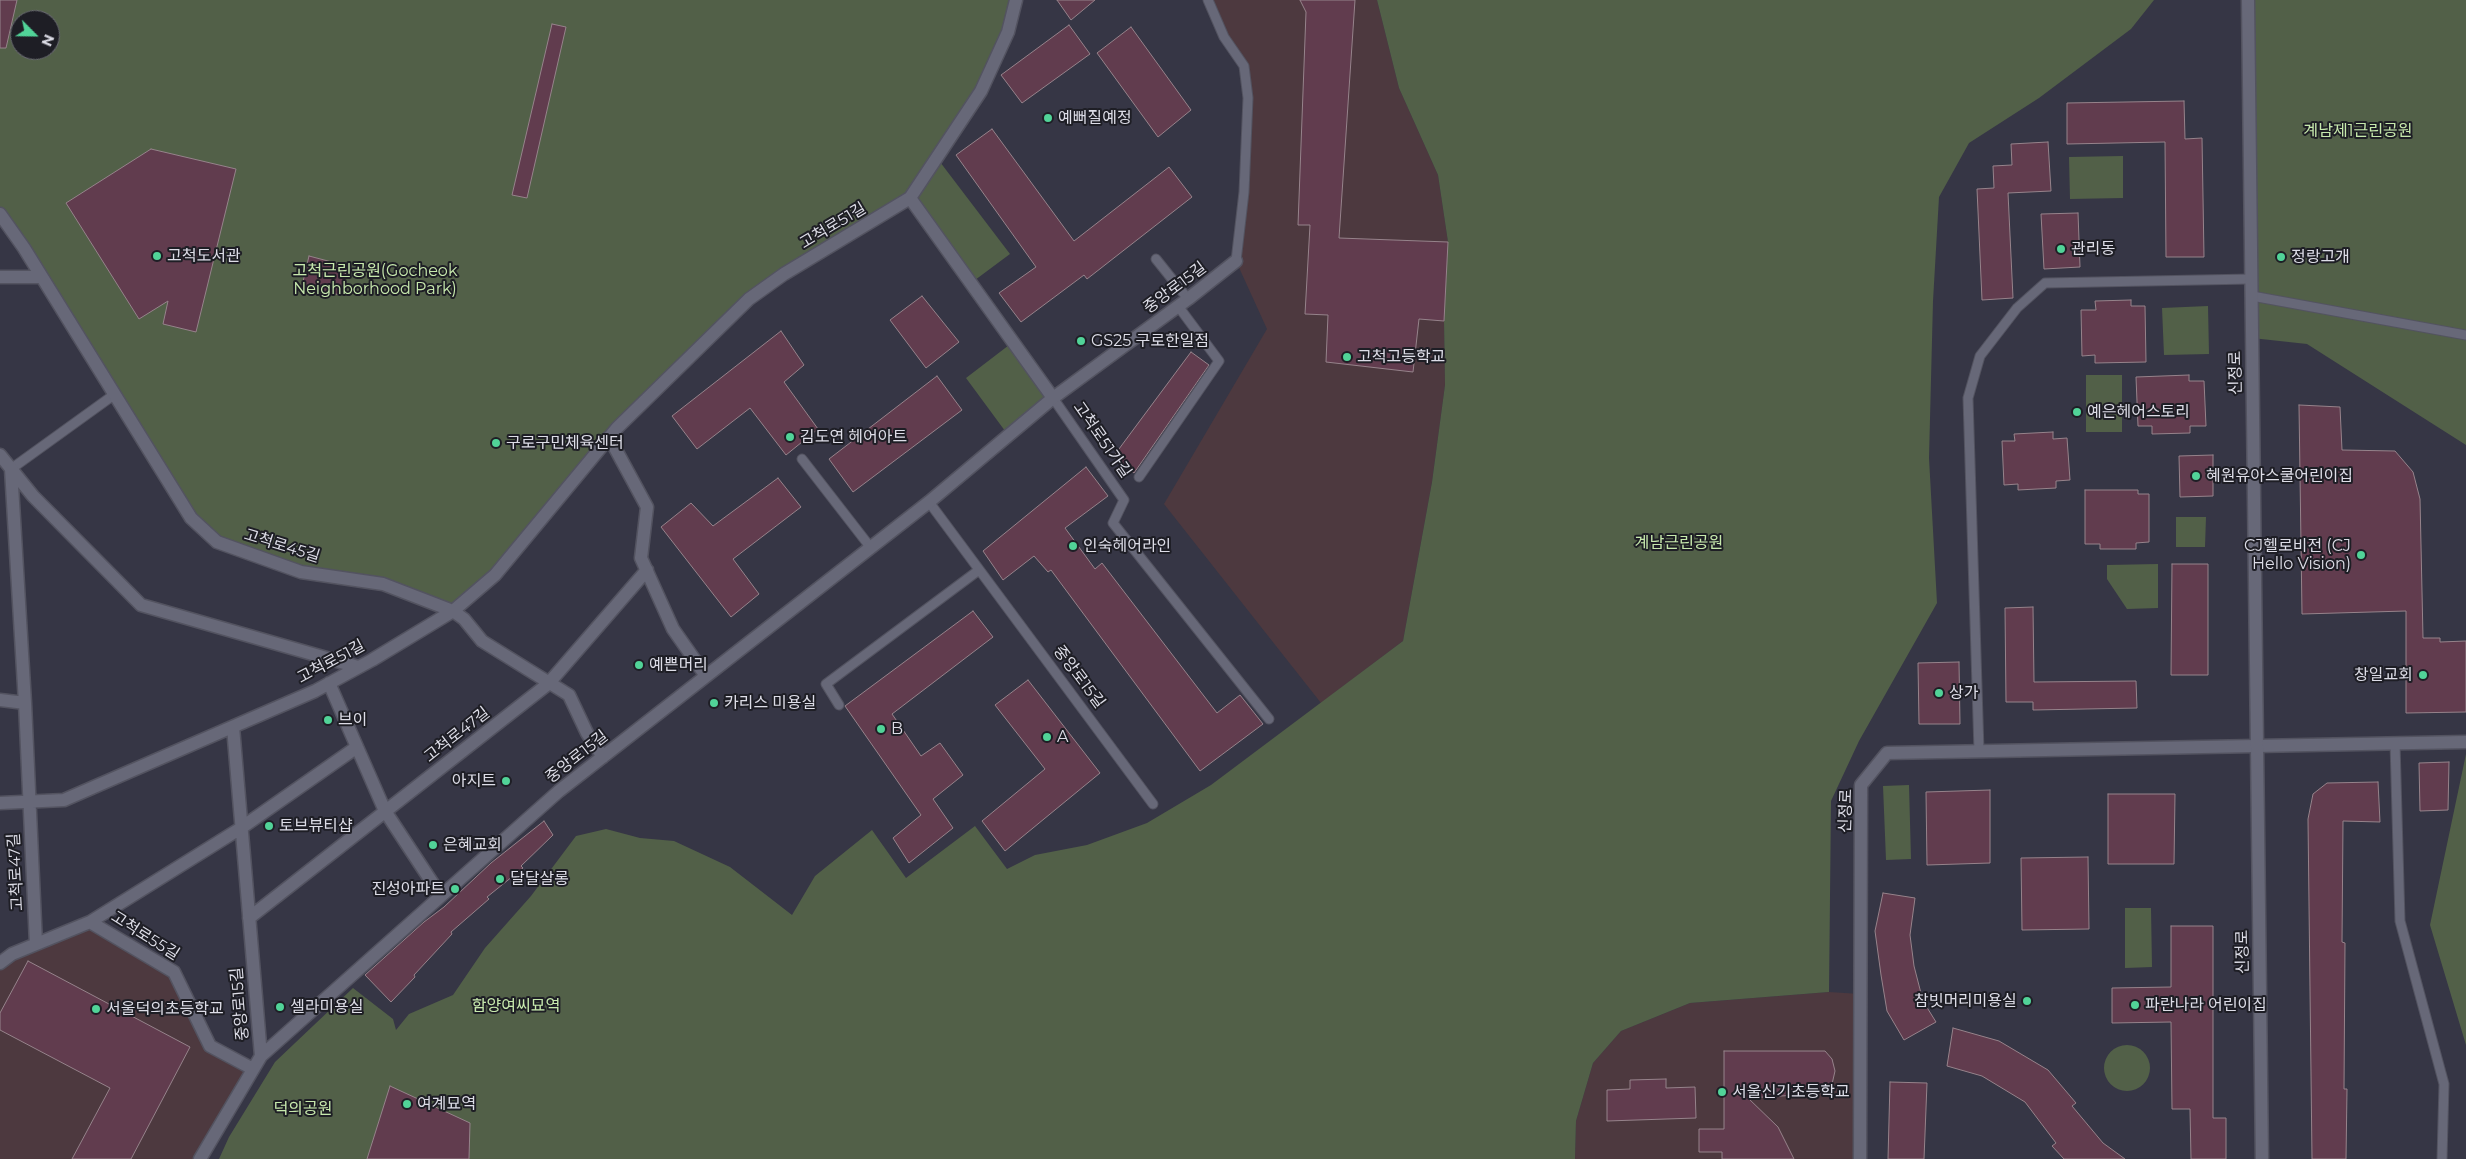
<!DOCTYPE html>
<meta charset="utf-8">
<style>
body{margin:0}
#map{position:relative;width:2466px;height:1159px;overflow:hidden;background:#363645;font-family:Montserrat,sans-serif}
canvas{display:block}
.north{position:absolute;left:10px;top:10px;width:50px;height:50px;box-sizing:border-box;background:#1e1e25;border:1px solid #6a6a73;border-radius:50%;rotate:113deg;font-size:14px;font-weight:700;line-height:20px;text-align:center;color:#dddde7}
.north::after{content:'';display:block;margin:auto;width:18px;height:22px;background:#51d398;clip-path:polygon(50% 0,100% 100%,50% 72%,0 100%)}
</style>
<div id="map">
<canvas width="2466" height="1159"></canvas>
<div class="north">N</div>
</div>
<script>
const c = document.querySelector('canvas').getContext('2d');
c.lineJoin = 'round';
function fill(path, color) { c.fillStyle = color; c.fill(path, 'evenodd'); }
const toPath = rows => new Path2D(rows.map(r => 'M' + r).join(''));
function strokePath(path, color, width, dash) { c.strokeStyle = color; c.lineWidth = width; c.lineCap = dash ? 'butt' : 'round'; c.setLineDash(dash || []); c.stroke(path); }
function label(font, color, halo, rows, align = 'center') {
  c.font = font + ' Montserrat,"Noto Sans KR",sans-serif'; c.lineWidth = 4; c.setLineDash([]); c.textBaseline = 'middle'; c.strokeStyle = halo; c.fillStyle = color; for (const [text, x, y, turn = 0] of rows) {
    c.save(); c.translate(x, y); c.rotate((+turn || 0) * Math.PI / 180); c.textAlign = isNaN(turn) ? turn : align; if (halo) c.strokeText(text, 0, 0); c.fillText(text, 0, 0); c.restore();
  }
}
fill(toPath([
 [1208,0,1377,0,1399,88,1438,175,1448,242,1444,321,1445,385,1432,482,1403,641,1321,703,1164,504,1267,329,1236,261,1244,192,1244,66],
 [90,922,174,972,210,1046,253,1069,200,1159,0,1159,0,963],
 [1829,992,1860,994,1860,1159,1575,1159,1576,1121,1593,1063,1621,1031,1690,1003]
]), '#4d393f');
fill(toPath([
 [0,0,1016,0,1008,32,937,158,1010,254,971,283,910,198,784,274,617,428,495,575,453,611,383,584,301,572,217,542,191,518,0,214],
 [20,20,50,20,50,50,20,50],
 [1377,0,2154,0,2131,29,2039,98,1969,143,1939,197,1933,301,1929,458,1937,603,1859,741,1831,801,1829,992,1690,1003,1621,1031,1593,1063,1576,1121,1575,1159,219,1159,229,1137,275,1062,353,988,393,1019,396,1030,409,1014,453,995,485,948,531,896,576,836,606,829,640,838,674,841,730,867,792,915,815,876,872,830,906,878,975,826,1007,869,1035,855,1087,845,1147,823,1211,785,1403,641,1432,482,1445,385,1444,321,1448,242,1438,175,1399,88],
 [2248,0,2466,0,2466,445,2307,344,2252,338],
 [2123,156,2123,198,2070,199,2069,157],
 [2208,306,2209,354,2164,355,2162,308],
 [1013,342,1053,398,1008,435,966,378],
 [2086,375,2122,375,2122,432,2086,432],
 [2176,517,2206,517,2205,547,2176,547],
 [2158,564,2158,608,2127,609,2107,579,2107,565],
 [2466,754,2466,1045,2430,925],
 [1909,785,1911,859,1886,860,1883,786],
 [2125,908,2151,908,2152,967,2125,968],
 '2104 1068a23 23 0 1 1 46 0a23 23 0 1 1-46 0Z'
]), '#526048');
const building = toPath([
 [0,0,17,0,6,48,0,48,0,0],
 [1057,0,1095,0,1071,20,1057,0],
 [1300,0,1355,0,1339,238,1448,242,1444,321,1419,319,1413,372,1326,362,1328,315,1305,314,1310,225,1298,225,1306,12,1300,0],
 [552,24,566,27,527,198,512,195,552,24],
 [1069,25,1090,54,1022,103,1001,75,1069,25],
 [1131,27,1191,110,1158,137,1097,53,1131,27],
 [2184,101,2185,139,2202,138,2204,257,2166,257,2165,142,2067,144,2067,103,2184,101],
 [992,129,1074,241,1169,167,1192,197,1087,279,1084,275,1021,322,999,293,1036,267,956,155,992,129],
 [2048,142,2051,191,2008,193,2013,298,1982,300,1977,189,1994,188,1993,166,2012,165,2011,144,2048,142],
 [151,149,236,169,196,332,163,324,168,301,139,319,66,203,151,149],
 [2078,213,2080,267,2044,269,2041,214,2078,213],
 [309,256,347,266,340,295,302,286,309,256],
 [922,296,959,342,926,368,890,320,922,296],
 [2131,300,2131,306,2145,306,2146,362,2095,363,2095,355,2082,356,2081,310,2096,310,2095,301,2131,300],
 [781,331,804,365,784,382,818,429,786,455,750,408,697,449,672,416,781,331],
 [1191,352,1209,365,1134,473,1113,457,1191,352],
 [2189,375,2189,381,2204,381,2206,426,2190,426,2190,433,2152,434,2152,426,2138,426,2136,377,2189,375],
 [937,376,962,410,853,492,829,459,937,376],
 [2299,405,2340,407,2342,450,2395,451,2413,472,2420,499,2423,638,2440,638,2440,642,2466,641,2466,712,2406,713,2406,611,2302,614,2299,405],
 [2053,432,2053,439,2067,438,2070,480,2056,481,2056,488,2018,490,2018,484,2004,485,2002,441,2015,441,2014,434,2053,432],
 [2213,455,2213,496,2180,497,2179,456,2213,455],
 [1086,467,1108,496,1065,528,1095,569,1102,563,1217,713,1240,695,1263,724,1200,771,1051,570,1048,572,1034,556,1003,580,983,551,1086,467],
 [778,478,801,507,733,559,759,594,731,617,661,527,691,503,713,526,778,478],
 [2085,490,2138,490,2138,494,2149,494,2149,542,2136,543,2136,549,2100,549,2100,544,2085,544,2085,490],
 [2172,564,2208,564,2208,675,2171,675,2172,564],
 [2033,607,2034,682,2136,681,2137,708,2033,710,2033,702,2006,702,2005,608,2033,607],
 [973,611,993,637,892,714,921,756,940,743,963,775,933,799,953,828,909,863,893,838,921,815,845,706,973,611],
 [1959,662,1960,724,1919,724,1918,663,1959,662],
 [1028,680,1100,773,1005,851,982,821,1045,769,995,705,1028,680],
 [2449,762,2448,810,2420,811,2419,763,2449,762],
 [2378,782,2380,822,2343,821,2342,942,2345,943,2344,1089,2347,1089,2346,1159,2312,1159,2308,819,2313,794,2327,783,2378,782],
 [1990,790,1990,863,1927,865,1926,792,1990,790],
 [2108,794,2175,794,2174,864,2108,864,2108,794],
 [544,821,553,835,521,866,523,868,487,897,489,899,451,932,452,934,414,975,415,977,391,1002,365,975,424,922,444,907,491,863,544,821],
 [2088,857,2089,929,2022,930,2021,858,2088,857],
 [1883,893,1915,898,1910,935,1914,966,1923,1001,1936,1022,1904,1040,1887,1011,1881,975,1875,931,1883,893],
 [2171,926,2213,926,2213,1118,2226,1118,2226,1159,2191,1159,2190,1109,2172,1109,2171,1022,2112,1023,2112,988,2171,987,2171,926],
 [28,961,190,1047,131,1159,72,1159,110,1088,0,1030,0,1013,28,961],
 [1953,1028,1999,1041,2048,1070,2076,1103,2072,1106,2103,1143,2125,1159,2064,1159,2052,1146,2056,1143,2025,1102,1982,1076,1947,1066,1953,1028],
 [1724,1051,1825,1051,1832,1059,1835,1071,1830,1093,1748,1098,1778,1127,1794,1159,1722,1159,1722,1152,1699,1152,1699,1129,1724,1129,1724,1051],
 [1666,1079,1666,1088,1695,1087,1696,1118,1607,1121,1607,1090,1630,1089,1630,1080,1666,1079],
 [1890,1082,1927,1083,1924,1159,1888,1159,1890,1082],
 [390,1086,470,1123,469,1159,367,1159,390,1086]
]);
fill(building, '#613c4e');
strokePath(building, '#96838b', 1);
const lane = toPath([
 [1208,0,1224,37,1244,66,1248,98,1244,192,1236,261],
 [1156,259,1188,299],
 [2252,296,2466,335],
 [1053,398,1124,500,1113,523,1269,719],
 [802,459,871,548],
 [11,469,115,394],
 [1139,477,1219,361,1178,306],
 [929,502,1153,804],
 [839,705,826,684,979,570],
 [2395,743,2400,921,2444,1084,2442,1159],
 [1979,751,1968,398,1980,356,2017,308,2045,283,2251,279]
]);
const street = toPath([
 [910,198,1053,398],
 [0,214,24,248,191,518,217,542,301,572,383,584,453,611,464,619,482,641,569,695,587,733,603,757],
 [0,277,42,277],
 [609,437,647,507,641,558,673,629,706,676],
 [0,455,33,496,141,605,358,667],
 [11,469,25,703,36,944],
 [329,683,385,811,441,896],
 [0,700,25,703],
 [233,727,261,1056],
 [0,803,64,800,315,691,372,660,453,611,495,575,617,428,749,299,784,274,910,198,981,91,1008,32,1016,0],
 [249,918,548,684,647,570],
 [90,922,174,972,210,1046,253,1069],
 [0,963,12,954,90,922,241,828,357,747],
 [200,1159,261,1056,559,791,929,502,1053,398,1188,299,1236,261],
 [1860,1159,1861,785,1887,753,2466,742]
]);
const secondary = toPath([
 [2248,0,2262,1159]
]);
strokePath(lane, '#535360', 11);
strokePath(street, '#535360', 15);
strokePath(secondary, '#535360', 15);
strokePath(lane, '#676878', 9);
strokePath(street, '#676878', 12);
strokePath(secondary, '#676878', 12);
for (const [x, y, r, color] of [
 [1048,118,5,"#51d398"],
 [2061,249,5,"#51d398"],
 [157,256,5,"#51d398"],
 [2281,257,5,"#51d398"],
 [1081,341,5,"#51d398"],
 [1347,357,5,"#51d398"],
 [2077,412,5,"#51d398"],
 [790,437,5,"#51d398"],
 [496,443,5,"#51d398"],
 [2196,476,5,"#51d398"],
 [1073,546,5,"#51d398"],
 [2361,555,5,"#51d398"],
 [639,665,5,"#51d398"],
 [2423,675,5,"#51d398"],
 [1939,693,5,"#51d398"],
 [714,703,5,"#51d398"],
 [328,720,5,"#51d398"],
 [881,729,5,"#51d398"],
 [1047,737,5,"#51d398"],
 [506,781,5,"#51d398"],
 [269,826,5,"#51d398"],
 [433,845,5,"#51d398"],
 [500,879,5,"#51d398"],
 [455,889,5,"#51d398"],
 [2027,1001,5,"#51d398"],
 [2135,1005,5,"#51d398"],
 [280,1007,5,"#51d398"],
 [96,1009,5,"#51d398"],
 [1722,1092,5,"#51d398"],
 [407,1104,5,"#51d398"]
]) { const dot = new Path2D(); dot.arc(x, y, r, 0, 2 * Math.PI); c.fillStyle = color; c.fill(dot); strokePath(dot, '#1e1e25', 2); }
label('16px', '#dddde7', '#1e1e25', [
 ["예뻐질예정",1058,118],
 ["관리동",2071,249],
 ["고척도서관",167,256],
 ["정랑고개",2291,257],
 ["GS25 구로한일점",1091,341],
 ["고척고등학교",1357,357],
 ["예은헤어스토리",2087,412],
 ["김도연 헤어아트",800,437],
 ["구로구민체육센터",506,443],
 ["혜원유아스쿨어린이집",2206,476],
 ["인숙헤어라인",1083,546],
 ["CJ헬로비전 (CJ",2351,546,"right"],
 ["Hello Vision)",2351,564,"right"],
 ["예쁜머리",649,665],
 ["창일교회",2413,675,"right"],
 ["상가",1949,693],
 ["카리스 미용실",724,703],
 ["브이",338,720],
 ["B",891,729],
 ["A",1057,737],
 ["아지트",496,781,"right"],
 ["토브뷰티샵",279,826],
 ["은혜교회",443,845],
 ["달달살롱",510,879],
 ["진성아파트",445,889,"right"],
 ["참빗머리미용실",2017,1001,"right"],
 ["파란나라 어린이집",2145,1005],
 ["셀라미용실",290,1007],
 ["서울덕의초등학교",106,1009],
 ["서울신기초등학교",1732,1092],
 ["여계묘역",417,1104]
], 'left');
label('16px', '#c7e9ad', '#1e1e25', [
 ["계남제1근린공원",2358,131],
 ["고척근린공원(Gocheok",375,271],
 ["Neighborhood Park)",375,289],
 ["계남근린공원",1679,543],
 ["함양여씨묘역",516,1006],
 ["덕의공원",303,1109]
]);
label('16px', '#dddde7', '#1e1e25', [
 ["고척로51길",833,226,-31],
 ["중앙로15길",1175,288,-37],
 ["신정로",2236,373,-91],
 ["고척로51가길",1102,440,55],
 ["고척로45길",282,546,17],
 ["고척로51길",331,662,-28],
 ["중앙로15길",1079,677,53],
 ["고척로47길",457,735,-38],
 ["중앙로15길",577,757,-38],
 ["신정로",1846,811,-88],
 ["고척로47길",16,872,-93],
 ["고척로55길",145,936,32],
 ["신정로",2243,952,-91],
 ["중앙로15길",240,1004,-95]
]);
</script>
